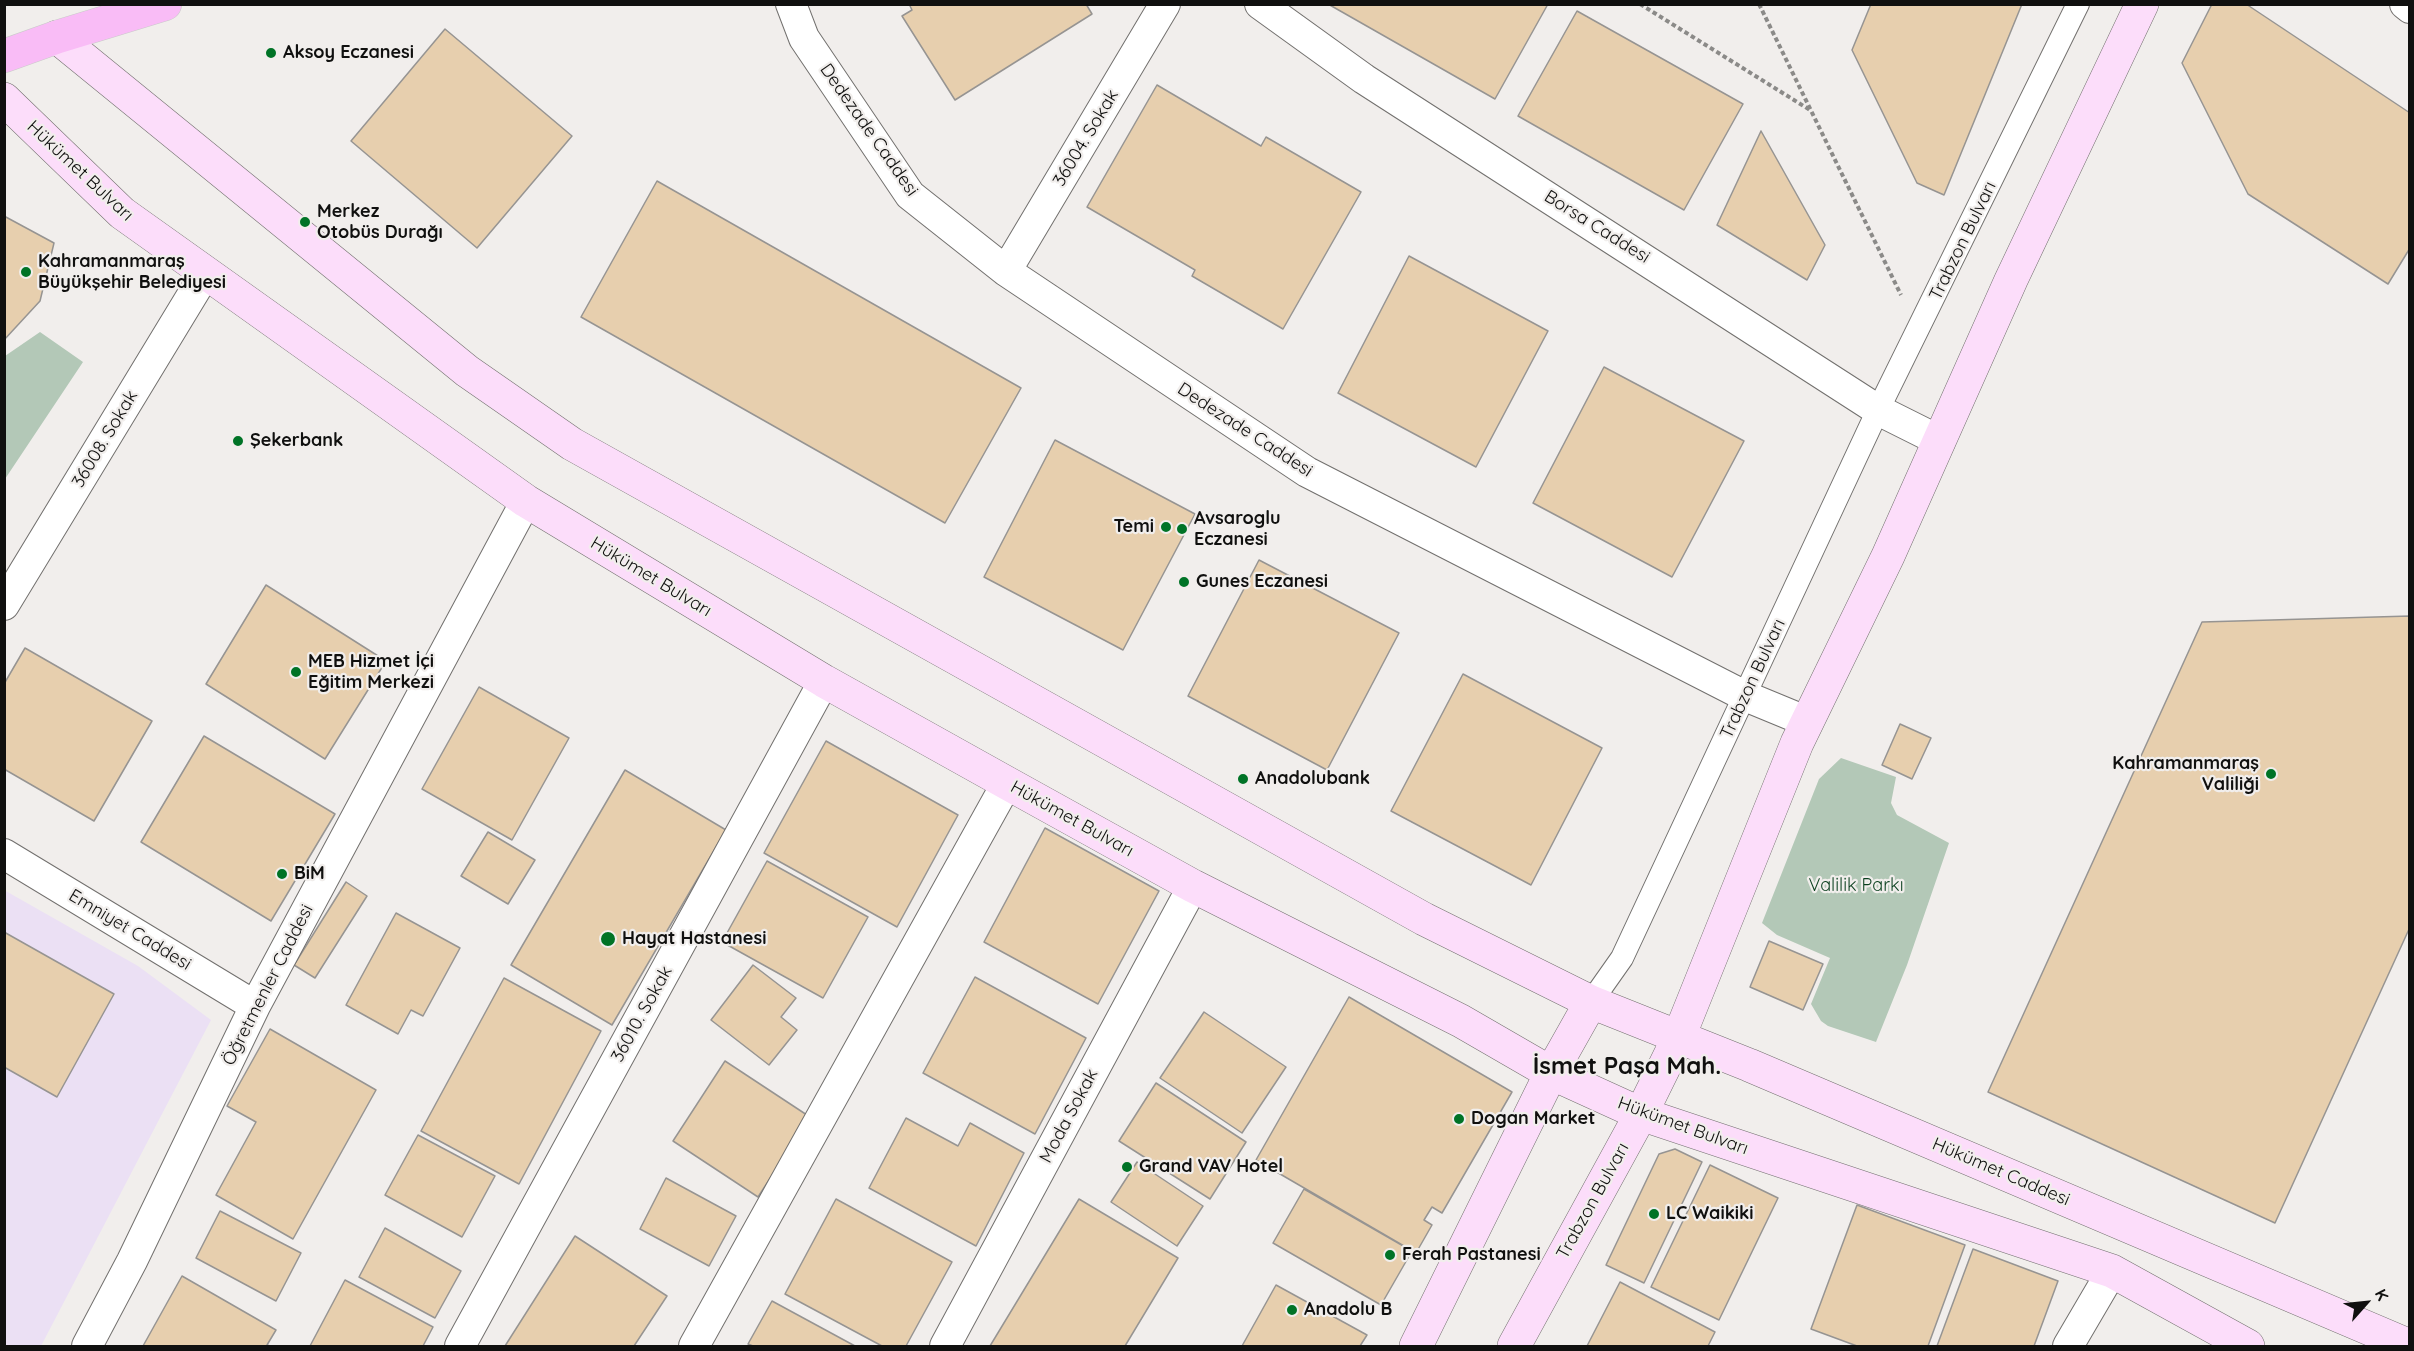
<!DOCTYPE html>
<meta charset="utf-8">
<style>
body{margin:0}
#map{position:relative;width:2414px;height:1351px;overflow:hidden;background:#f1eeec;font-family:Quicksand,sans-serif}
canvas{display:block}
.frame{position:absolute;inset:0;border:6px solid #10100f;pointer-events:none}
.north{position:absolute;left:2336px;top:1273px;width:60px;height:60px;-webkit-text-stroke:4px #f1eeec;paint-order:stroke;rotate:63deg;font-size:16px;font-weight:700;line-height:24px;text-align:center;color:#10100f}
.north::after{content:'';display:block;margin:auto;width:21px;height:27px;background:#10100f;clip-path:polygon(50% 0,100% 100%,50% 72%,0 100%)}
</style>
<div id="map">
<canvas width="2414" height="1351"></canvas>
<div class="frame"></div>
<div class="north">K</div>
</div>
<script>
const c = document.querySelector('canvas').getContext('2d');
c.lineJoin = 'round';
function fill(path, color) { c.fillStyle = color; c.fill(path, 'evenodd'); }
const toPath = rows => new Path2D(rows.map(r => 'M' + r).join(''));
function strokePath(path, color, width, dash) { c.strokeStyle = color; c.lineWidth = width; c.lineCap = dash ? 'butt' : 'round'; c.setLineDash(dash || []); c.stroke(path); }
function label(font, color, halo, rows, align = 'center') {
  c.font = font + ' Quicksand,sans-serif'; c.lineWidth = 4.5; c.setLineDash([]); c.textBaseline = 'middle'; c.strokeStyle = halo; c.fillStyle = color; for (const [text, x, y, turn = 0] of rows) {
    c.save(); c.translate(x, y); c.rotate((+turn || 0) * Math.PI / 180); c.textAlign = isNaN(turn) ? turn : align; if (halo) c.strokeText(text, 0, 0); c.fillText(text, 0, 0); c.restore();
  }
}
fill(toPath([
 [4,890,138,966,211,1020,41,1346,5,1346]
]), '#ebe0f4');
fill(toPath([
 [40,332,83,362,5,479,5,356],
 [1841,758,1896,777,1891,803,1897,815,1949,843,1907,965,1876,1042,1828,1026,1821,1021,1811,1004,1830,958,1777,935,1762,923,1819,779]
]), '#b3c8b7');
const building = toPath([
 [909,4,1086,4,1092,14,955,100,902,16,912,10,909,4],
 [1328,4,1548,4,1495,99,1328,4],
 [1871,4,2022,4,1944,195,1917,183,1852,50,1871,4],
 [2212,4,2246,4,2410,113,2410,248,2388,284,2248,194,2182,63,2212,4],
 [1577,11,1743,104,1684,210,1518,116,1577,11],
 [445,29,572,136,477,248,351,141,445,29],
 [1157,85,1261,146,1266,137,1361,192,1283,329,1192,276,1195,270,1087,207,1157,85],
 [1761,131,1825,245,1807,280,1717,225,1761,131],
 [657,181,1021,388,945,523,581,317,657,181],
 [4,216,54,243,40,301,4,340,4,216],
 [1409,256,1548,331,1476,467,1338,393,1409,256],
 [1604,367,1744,441,1672,577,1533,503,1604,367],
 [1055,440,1195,514,1123,650,984,577,1055,440],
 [1259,560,1399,633,1327,770,1188,696,1259,560],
 [266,585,386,661,325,759,206,684,266,585],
 [2410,616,2410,927,2275,1223,1988,1092,2202,622,2410,616],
 [25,648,152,721,94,821,4,769,4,684,25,648],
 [1463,674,1602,748,1531,885,1391,811,1463,674],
 [479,687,569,738,512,840,422,789,479,687],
 [1900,724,1931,738,1912,779,1882,765,1900,724],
 [204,736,335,814,271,921,141,842,204,736],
 [826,741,958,815,897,927,764,853,826,741],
 [625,770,726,830,612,1025,511,965,625,770],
 [1045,828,1159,891,1098,1004,984,942,1045,828],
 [488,832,535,860,508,904,461,876,488,832],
 [767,861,868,917,823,998,722,942,767,861],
 [346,882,367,896,315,978,294,965,346,882],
 [396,913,460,948,423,1016,411,1010,398,1034,346,1005,396,913],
 [4,932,114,994,57,1097,4,1067,4,932],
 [1769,941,1823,964,1803,1010,1750,987,1769,941],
 [753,965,796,998,781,1017,797,1030,769,1065,711,1020,753,965],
 [975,977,1086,1038,1035,1134,923,1073,975,977],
 [504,978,601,1031,519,1184,421,1131,504,978],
 [1349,997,1512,1092,1442,1213,1432,1207,1424,1220,1432,1225,1416,1253,1256,1160,1349,997],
 [1204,1012,1286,1067,1242,1133,1160,1078,1204,1012],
 [270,1029,376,1090,293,1239,216,1195,256,1122,227,1106,270,1029],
 [725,1061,810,1117,758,1197,673,1141,725,1061],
 [1156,1083,1246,1142,1210,1199,1119,1141,1156,1083],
 [906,1118,958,1146,970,1123,1024,1153,976,1246,869,1188,906,1118],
 [418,1135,495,1176,462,1237,385,1195,418,1135],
 [1675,1149,1702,1162,1644,1283,1606,1265,1659,1154,1675,1149],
 [1137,1162,1203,1206,1177,1246,1111,1202,1137,1162],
 [1710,1165,1778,1198,1719,1320,1651,1287,1710,1165],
 [666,1178,736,1216,709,1266,640,1229,666,1178],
 [1304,1189,1412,1251,1381,1305,1273,1243,1304,1189],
 [836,1199,952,1262,906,1346,882,1346,785,1294,836,1199],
 [1079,1199,1178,1258,1125,1346,990,1346,1079,1199],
 [1857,1205,1965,1245,1928,1346,1857,1346,1811,1329,1857,1205],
 [220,1211,301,1253,276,1301,196,1258,220,1211],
 [385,1228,461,1271,435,1318,359,1277,385,1228],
 [575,1236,667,1296,634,1346,505,1346,575,1236],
 [1973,1249,2058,1281,2034,1346,1937,1346,1973,1249],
 [182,1276,276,1330,267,1345,270,1346,143,1346,182,1276],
 [345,1280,433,1327,423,1346,310,1346,345,1280],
 [1620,1282,1715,1332,1708,1346,1587,1346,1620,1282],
 [1276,1285,1367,1335,1360,1346,1242,1346,1276,1285],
 [772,1301,855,1346,753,1346,748,1344,772,1301]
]);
fill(building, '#e7cfae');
strokePath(building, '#969492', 1.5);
const pedestrian = toPath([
 [1591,1002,1622,958,1878,410,2078,4]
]);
const minor = toPath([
 [791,4,804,38,910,195,1006,271,1307,472,1745,696,1808,722],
 [1260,4,1364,79,1878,410,1940,441],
 [2405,4,2410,8],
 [1006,271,1165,4],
 [4,605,205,274],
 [4,854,255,1006],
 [87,1346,132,1261,255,1006,526,501],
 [460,1346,824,681],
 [694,1346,1007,783],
 [945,1346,1193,886],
 [2068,1346,2112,1271]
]);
const secondary = toPath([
 [57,37,467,371,572,444,1424,919,1591,1002,1749,1065,2410,1346],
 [4,99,122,213,526,501,824,681,1007,783,1193,886,1461,1021,1551,1073,1641,1114,2112,1271,2248,1346],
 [1416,1346,1551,1073,1591,1002],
 [1514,1346,1641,1114,1678,1039,1797,743,1888,556,2011,280,2142,4]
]);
const primary = toPath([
 [4,56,57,37,165,4]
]);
strokePath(pedestrian, '#72706e', 24);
strokePath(minor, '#72706e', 32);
strokePath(secondary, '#72706e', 34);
strokePath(primary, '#cacaca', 34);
strokePath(toPath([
 [1640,4,1810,110],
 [1759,4,1901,295]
]), '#8b8a88', 4, [4.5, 3]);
strokePath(pedestrian, '#fff', 22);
strokePath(minor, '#fff', 30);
strokePath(secondary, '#fcddfa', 33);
strokePath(primary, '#f9bcf6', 33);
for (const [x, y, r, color] of [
 [271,53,6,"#007326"],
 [305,222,6,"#007326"],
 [26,272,6,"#007326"],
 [238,441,6,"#007326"],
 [1166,527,6,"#007326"],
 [1182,529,6,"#007326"],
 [1184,582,6,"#007326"],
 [296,672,6,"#007326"],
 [2271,774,6,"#007326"],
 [1243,779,6,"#007326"],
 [282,874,6,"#007326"],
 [608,939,8,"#007326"],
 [1459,1119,6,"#007326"],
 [1127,1167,6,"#007326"],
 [1654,1214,6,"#007326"],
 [1390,1255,6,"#007326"],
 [1292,1310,6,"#007326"]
]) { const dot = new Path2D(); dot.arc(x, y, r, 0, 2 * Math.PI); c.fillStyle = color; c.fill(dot); strokePath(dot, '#f1eeec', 2); }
label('bold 18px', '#10100f', '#f1eeec', [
 ["Aksoy Eczanesi",283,53],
 ["Merkez",317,212],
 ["Otobüs Durağı",317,233],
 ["Kahramanmaraş",38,262],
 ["Büyükşehir Belediyesi",38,283],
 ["Şekerbank",250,441],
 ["Avsaroglu",1194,519],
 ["Eczanesi",1194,540],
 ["Temi",1154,527,"right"],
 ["Gunes Eczanesi",1196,582],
 ["MEB Hizmet İçi",308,662],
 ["Eğitim Merkezi",308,683],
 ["Kahramanmaraş",2259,764,"right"],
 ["Valiliği",2259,785,"right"],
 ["Anadolubank",1255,779],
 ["BiM",294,874],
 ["Hayat Hastanesi",622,939],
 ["Dogan Market",1471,1119],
 ["Grand VAV Hotel",1139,1167],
 ["LC Waikiki",1666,1214],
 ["Ferah Pastanesi",1402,1255],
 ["Anadolu B",1304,1310]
], 'left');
label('18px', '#10100f', '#f1eeec', [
 ["Dedezade Caddesi",869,130,55],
 ["36004. Sokak",1086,138,-59],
 ["Hükümet Bulvarı",80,171,43],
 ["Borsa Caddesi",1597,227,32],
 ["Trabzon Bulvarı",1963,241,-64],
 ["Dedezade Caddesi",1245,430,33],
 ["36008. Sokak",105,439,-59],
 ["Hükümet Bulvarı",651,577,31],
 ["Trabzon Bulvarı",1753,679,-65],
 ["Hükümet Bulvarı",1072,819,29],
 ["Emniyet Caddesi",130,930,31],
 ["Öğretmenler Caddesi",268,985,-63],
 ["36010. Sokak",642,1014,-61],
 ["Moda Sokak",1069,1116,-62],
 ["Hükümet Bulvarı",1683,1126,20],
 ["Hükümet Caddesi",2001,1172,23],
 ["Trabzon Bulvarı",1593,1201,-61]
]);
label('18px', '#093f1d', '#f1eeec', [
 ["Valilik Parkı",1856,886]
]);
label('bold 24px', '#10100f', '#f1eeec', [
 ["İsmet Paşa Mah.",1627,1067]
]);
</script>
